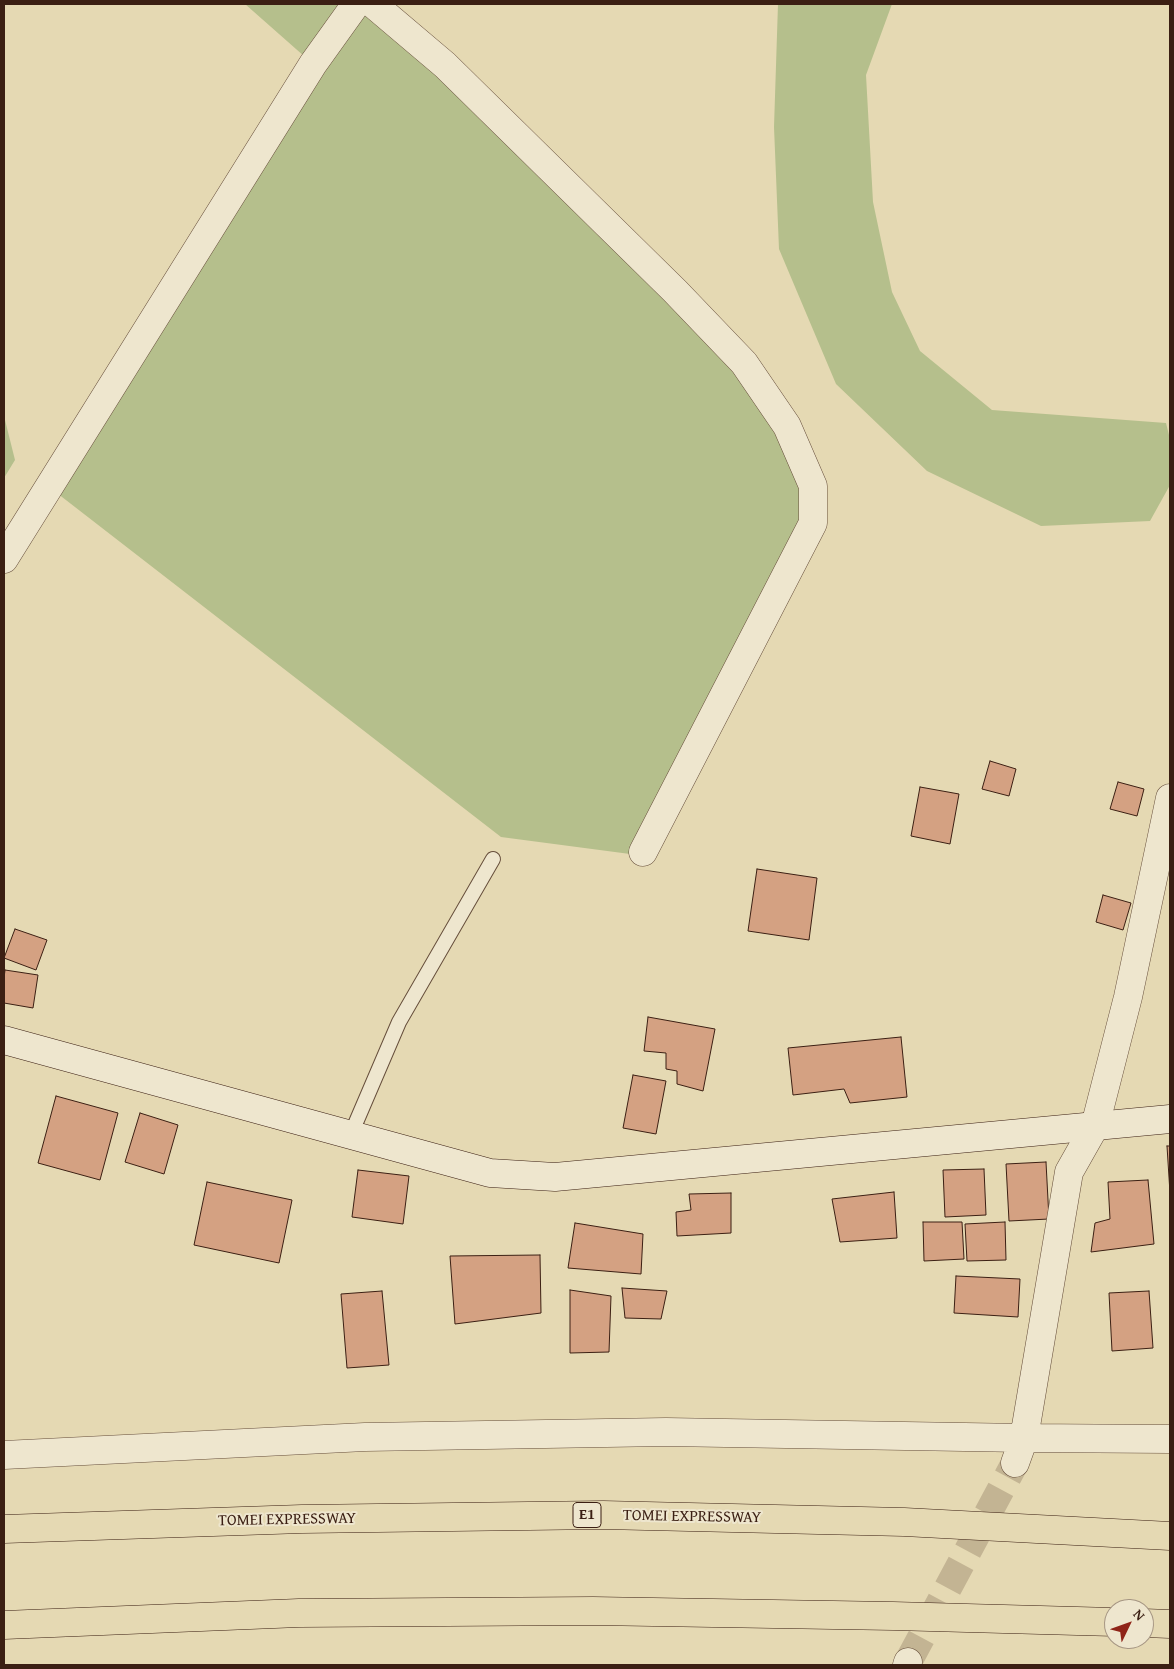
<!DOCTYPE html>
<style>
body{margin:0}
#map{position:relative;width:1174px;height:1669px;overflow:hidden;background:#e5d9b3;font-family:"Gentium Book Plus",serif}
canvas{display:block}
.frame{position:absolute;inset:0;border:5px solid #3b1f13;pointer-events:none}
.north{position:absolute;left:1104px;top:1599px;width:50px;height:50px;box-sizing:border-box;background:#eee6ce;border:1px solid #a69683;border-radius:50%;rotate:48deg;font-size:14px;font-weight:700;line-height:20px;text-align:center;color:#3b1f13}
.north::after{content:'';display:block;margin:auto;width:18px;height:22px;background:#8f2418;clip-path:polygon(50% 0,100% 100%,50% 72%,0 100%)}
</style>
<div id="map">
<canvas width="1174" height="1669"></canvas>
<div class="frame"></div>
<div class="north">N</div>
</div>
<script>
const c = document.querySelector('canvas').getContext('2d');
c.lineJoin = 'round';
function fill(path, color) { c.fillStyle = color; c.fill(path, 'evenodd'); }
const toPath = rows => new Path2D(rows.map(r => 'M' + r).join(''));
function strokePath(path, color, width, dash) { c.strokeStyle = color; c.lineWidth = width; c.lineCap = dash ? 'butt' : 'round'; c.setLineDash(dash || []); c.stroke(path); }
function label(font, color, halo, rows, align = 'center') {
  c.font = font + ' "Gentium Book Plus",serif'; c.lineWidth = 4; c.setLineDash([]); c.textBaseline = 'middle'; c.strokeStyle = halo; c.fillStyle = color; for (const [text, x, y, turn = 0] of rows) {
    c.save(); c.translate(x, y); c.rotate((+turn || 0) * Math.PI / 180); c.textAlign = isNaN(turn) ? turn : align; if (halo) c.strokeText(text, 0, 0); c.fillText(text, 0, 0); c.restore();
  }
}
fill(toPath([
 [245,4,352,4,313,64],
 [357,4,372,4,774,389,813,500,630,854,501,837,53,490],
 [778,4,892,4,866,75,873,202,892,292,920,351,992,410,1166,423,1170,439,1170,485,1150,521,1041,526,927,471,836,384,779,249,774,127],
 [4,416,15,460,4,478]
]), '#b5bf8c');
const building = toPath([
 [990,761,1016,769,1009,796,982,789,990,761],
 [1118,782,1144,789,1137,816,1110,809,1118,782],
 [920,787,959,794,950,844,911,836,920,787],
 [757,869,817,878,809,940,748,931,757,869],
 [1103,895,1131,903,1123,930,1096,922,1103,895],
 [15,929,47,940,36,970,4,958,15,929],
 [5,970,38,975,33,1008,4,1003,4,978,5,970],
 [648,1017,715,1029,703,1091,677,1084,677,1071,666,1069,666,1053,644,1051,648,1017],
 [901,1037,907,1097,850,1103,844,1089,793,1095,788,1048,901,1037],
 [633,1075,666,1081,656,1134,623,1128,633,1075],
 [56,1096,118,1113,100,1180,38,1163,56,1096],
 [140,1113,178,1125,164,1174,125,1162,140,1113],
 [1167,1146,1170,1146,1170,1193,1167,1146],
 [1046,1162,1049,1219,1009,1221,1006,1164,1046,1162],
 [984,1169,986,1215,945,1217,943,1170,984,1169],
 [358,1170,409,1176,403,1224,352,1217,358,1170],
 [1148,1180,1154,1244,1091,1252,1095,1223,1110,1219,1108,1182,1148,1180],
 [207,1182,292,1200,279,1263,194,1245,207,1182],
 [894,1192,897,1238,840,1242,832,1199,894,1192],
 [731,1193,731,1233,677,1236,676,1212,691,1210,689,1194,731,1193],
 [923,1222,962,1222,964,1259,924,1261,923,1222],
 [1005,1222,1006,1260,967,1261,965,1224,1005,1222],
 [575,1223,643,1234,641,1274,568,1268,575,1223],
 [540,1255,541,1313,455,1324,450,1256,540,1255],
 [956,1276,1020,1279,1018,1317,954,1313,956,1276],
 [622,1288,667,1291,661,1319,625,1318,622,1288],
 [570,1290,611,1296,609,1352,570,1353,570,1290],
 [382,1291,389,1365,347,1368,341,1294,382,1291],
 [1149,1291,1153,1348,1112,1351,1109,1293,1149,1291]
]);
fill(building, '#d4a182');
strokePath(building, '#3b1f13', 1);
strokePath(toPath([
 [908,1662,1015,1463]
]), '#c3b493', 28, [28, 14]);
const lane = toPath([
 [351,1134,399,1022,493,859]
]);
const street = toPath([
 [373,4,445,65,675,291,744,363,787,426,813,486,813,523,643,852],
 [4,559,313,64,356,4],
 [4,1455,365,1437,666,1432,1024,1438,1170,1439],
 [1015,1463,1024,1438,1069,1172,1095,1126,1128,997,1170,798],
 [907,1665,908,1662]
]);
const secondary = toPath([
 [4,1040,490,1173,555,1177,1170,1119]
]);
const highway = toPath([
 [4,1529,302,1519,603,1515,904,1522,1170,1536],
 [1144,1623,1170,1624],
 [4,1625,299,1613,593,1611,893,1616,1114,1622]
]);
strokePath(lane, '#664e3b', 16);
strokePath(street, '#664e3b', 29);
strokePath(secondary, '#3b1f13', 29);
strokePath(highway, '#3b1f13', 29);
strokePath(lane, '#eee6ce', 14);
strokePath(street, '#eee6ce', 28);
strokePath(secondary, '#eee6ce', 28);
strokePath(highway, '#e5d9b3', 28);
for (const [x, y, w] of [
 [587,1515,28]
]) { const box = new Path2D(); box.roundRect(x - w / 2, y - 12.5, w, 25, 4); c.fillStyle = '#eee6ce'; c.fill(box); strokePath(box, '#3b1f13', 1); }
label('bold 15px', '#3b1f13', null, [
 ["E1",587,1515]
]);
label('16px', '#3b1f13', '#eee6ce', [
 ["TOMEI EXPRESSWAY",692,1517,1],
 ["TOMEI EXPRESSWAY",287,1520,-1]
]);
</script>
